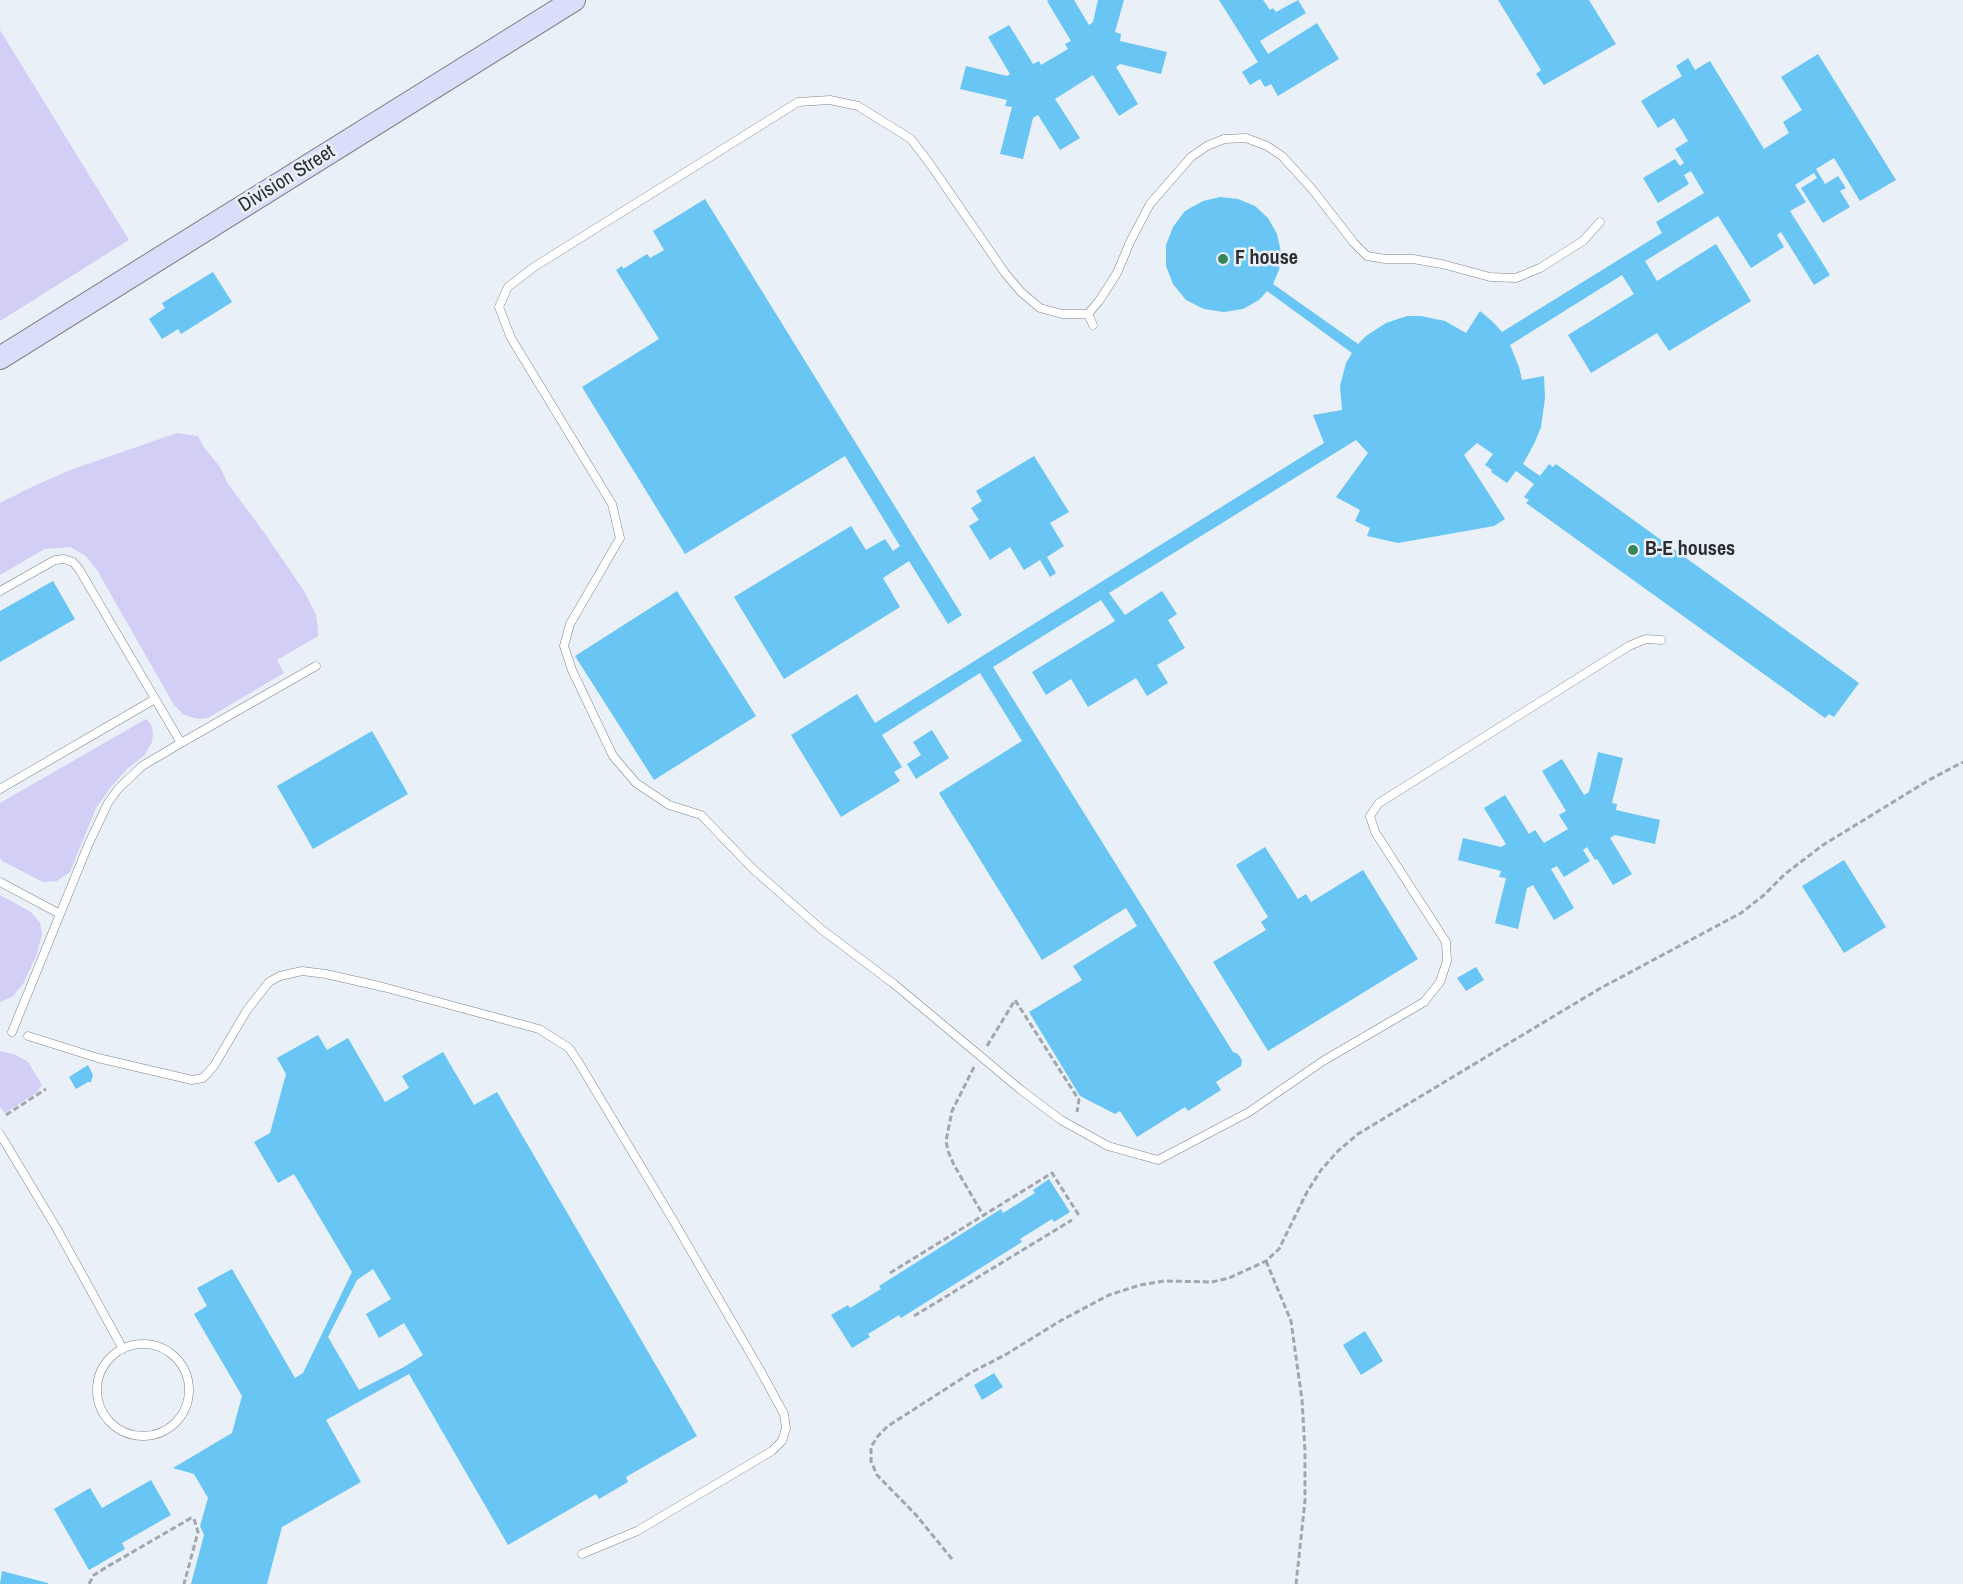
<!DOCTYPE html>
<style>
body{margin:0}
canvas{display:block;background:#e9f0f8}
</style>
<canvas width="1963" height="1584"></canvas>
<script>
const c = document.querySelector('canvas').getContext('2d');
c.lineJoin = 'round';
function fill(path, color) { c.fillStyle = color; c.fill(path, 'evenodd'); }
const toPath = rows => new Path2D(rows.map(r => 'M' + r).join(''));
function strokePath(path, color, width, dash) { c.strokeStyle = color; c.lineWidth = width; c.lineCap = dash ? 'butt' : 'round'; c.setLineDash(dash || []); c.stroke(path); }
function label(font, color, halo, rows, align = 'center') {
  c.font = font + ' "Archivo Narrow",sans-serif'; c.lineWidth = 5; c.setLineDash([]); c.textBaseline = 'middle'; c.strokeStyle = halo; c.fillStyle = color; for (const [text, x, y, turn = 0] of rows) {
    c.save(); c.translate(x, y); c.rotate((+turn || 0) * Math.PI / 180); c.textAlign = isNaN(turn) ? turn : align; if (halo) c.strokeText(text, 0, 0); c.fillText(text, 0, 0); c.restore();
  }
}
fill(toPath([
 [0,30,129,240,0,321],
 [177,433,198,436,203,446,220,467,228,484,266,535,304,591,316,615,318,629,318,636,277,660,284,673,208,718,198,719,184,715,174,705,97,570,86,556,70,547,45,549,0,575,0,503,36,485,73,469],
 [146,719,151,724,153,733,152,742,148,749,145,755,128,768,111,787,96,808,70,872,57,881,43,882,2,861,0,858,0,803],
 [0,895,31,912,40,923,42,934,37,954,23,984,12,997,0,1002],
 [0,1051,16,1055,28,1062,42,1085,36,1093,5,1113,0,1107]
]), '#d3cef5');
fill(toPath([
 [1049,0,1074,0,1089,25,1093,22,1098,0,1124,0,1115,32,1121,34,1120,41,1167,52,1161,74,1120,64,1116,67,1138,104,1119,116,1093,75,1055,99,1080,138,1060,150,1038,115,1033,118,1023,159,1000,154,1012,107,1005,106,1007,100,960,89,966,66,1007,76,1010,74,988,37,1009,25,1033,64,1039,61,1041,65,1068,49,1065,44,1071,41,1047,1],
 [1219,0,1263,0,1270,10,1273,8,1276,12,1298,0,1306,13,1260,41,1268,54,1317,23,1339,59,1278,96,1271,84,1265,87,1260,79,1250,85,1242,72,1258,62],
 [1498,0,1589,0,1616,44,1544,85,1536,74,1541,70],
 [1818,54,1896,180,1860,201,1834,158,1816,169,1825,184,1838,176,1846,188,1840,191,1850,207,1823,223,1801,188,1817,178,1814,173,1795,185,1806,202,1790,211,1830,275,1814,285,1781,232,1777,235,1784,247,1751,268,1718,216,1645,261,1657,281,1716,244,1751,301,1669,351,1657,333,1591,373,1568,335,1634,294,1622,275,1510,345,1519,367,1522,380,1544,376,1545,398,1541,427,1535,442,1523,464,1540,476,1549,464,1553,467,1556,464,1859,683,1834,717,1829,714,1825,718,1526,503,1529,500,1524,497,1534,484,1516,471,1507,483,1491,472,1492,470,1485,465,1493,454,1477,443,1464,455,1505,519,1494,526,1398,543,1367,536,1370,528,1355,521,1360,510,1336,497,1368,453,1356,440,1109,593,1125,615,1162,591,1177,614,1168,620,1185,648,1157,665,1168,683,1147,696,1136,678,1088,707,1071,679,1046,695,1032,672,1115,621,1101,600,993,667,1233,1052,1238,1054,1242,1060,1241,1066,1216,1082,1221,1090,1188,1111,1185,1107,1137,1137,1120,1111,1115,1114,1080,1096,1029,1012,1082,980,1073,966,1137,926,1126,908,1042,960,939,793,1022,741,980,673,882,735,902,767,894,772,900,781,841,817,791,735,857,694,875,723,1324,443,1313,415,1342,410,1340,386,1346,363,1352,353,1267,291,1259,300,1243,309,1224,312,1204,309,1186,300,1173,284,1166,266,1166,245,1173,227,1185,211,1203,201,1220,197,1238,199,1255,206,1268,218,1277,234,1281,252,1279,270,1273,284,1358,344,1366,336,1386,323,1407,316,1421,316,1445,321,1466,333,1480,311,1493,322,1502,332,1662,233,1656,222,1704,193,1691,171,1684,175,1689,184,1658,203,1643,178,1675,159,1680,166,1684,163,1675,149,1688,141,1674,118,1658,128,1641,101,1682,76,1676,66,1688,58,1695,70,1710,61,1764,149,1789,133,1783,122,1802,110,1781,77],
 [705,199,962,615,948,624,909,561,883,578,900,607,784,679,734,597,851,526,866,550,885,539,893,551,900,546,845,456,685,554,582,387,659,339,616,270,622,266,623,269,647,254,650,258,664,250,653,231],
 [213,272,232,302,181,334,178,329,162,339,149,319,165,308,162,303],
 [1034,456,1069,512,1050,523,1064,546,1047,557,1056,573,1050,577,1040,560,1024,570,1010,547,990,560,969,526,979,520,971,508,982,501,976,491],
 [53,581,75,619,0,662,0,611],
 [677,591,756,716,654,780,575,656],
 [932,730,949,758,916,779,907,764,921,755,913,742],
 [372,731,408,794,313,849,277,786],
 [1598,752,1623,758,1612,803,1617,804,1616,810,1660,820,1655,844,1615,835,1610,838,1632,874,1613,885,1597,859,1595,860,1587,847,1583,850,1590,861,1564,877,1557,866,1551,869,1574,908,1554,920,1533,885,1527,888,1518,929,1495,923,1506,878,1499,877,1501,871,1458,860,1463,838,1501,847,1506,844,1484,808,1505,795,1529,834,1535,830,1544,843,1568,829,1559,815,1566,811,1542,771,1562,759,1584,795,1589,792],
 [1265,847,1298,899,1306,894,1311,902,1363,870,1418,959,1268,1051,1213,962,1266,930,1261,922,1268,917,1236,865],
 [1844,860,1886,927,1844,953,1802,886],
 [1476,967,1484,980,1466,991,1457,978],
 [318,1035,327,1050,348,1038,385,1102,409,1088,402,1076,443,1052,474,1105,497,1092,697,1436,626,1477,628,1482,599,1499,596,1494,508,1545,409,1374,326,1420,361,1482,282,1527,267,1584,191,1584,204,1535,200,1526,208,1498,194,1474,173,1468,232,1433,242,1396,194,1314,207,1306,197,1288,232,1269,295,1378,303,1373,352,1272,294,1174,278,1183,254,1142,270,1133,286,1074,277,1058],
 [373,1269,391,1299,366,1314,379,1338,404,1323,423,1355,404,1367,359,1390,328,1337,357,1280],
 [88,1065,93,1075,91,1082,88,1082,76,1089,69,1077],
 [1049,1179,1070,1212,1054,1222,1052,1219,1020,1239,1022,1242,901,1318,899,1315,868,1334,870,1337,852,1348,831,1315,848,1305,850,1308,881,1289,879,1286,1001,1209,1003,1213,1035,1193,1033,1190],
 [1365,1331,1383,1361,1361,1375,1343,1345],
 [994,1373,1003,1387,982,1400,974,1385],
 [151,1480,171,1515,122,1543,125,1549,89,1570,54,1509,90,1488,102,1508],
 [2,1571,48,1583,48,1584,0,1584]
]), '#68c5f4');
const lane = toPath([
 [1088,314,1099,301,1117,273,1130,242,1150,204,1191,157,1207,146,1224,139,1246,138,1267,146,1282,156,1312,189,1354,243,1367,256,1385,259,1413,259,1442,264,1490,277,1516,278,1540,268,1583,241,1600,222],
 [1093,325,1088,314,1062,314,1040,308,1021,292,1005,273,930,164,911,139,858,106,830,100,798,102,534,267,508,287,499,307,511,338,612,504,620,538,570,624,564,646,572,670,613,756,636,783,669,805,701,815,753,869,821,929,894,984,1021,1090,1061,1120,1108,1146,1158,1160,1249,1112,1323,1061,1424,1002,1440,982,1447,961,1446,942,1375,832,1370,816,1379,803,1629,646,1646,639,1661,640],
 [0,591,55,560,64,559,73,562,79,569,181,743,142,766,118,789,108,803,89,843,12,1032],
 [181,743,316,666],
 [0,789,155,699],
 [0,882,60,914],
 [28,1036,98,1058,192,1080,203,1078,214,1066,247,1010,269,982,280,976,302,971,326,974,383,987,539,1029,569,1048,579,1063,673,1220,760,1370,784,1414,786,1428,782,1441,772,1451,637,1531,582,1554],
 [0,1134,57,1229,123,1349],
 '97 1390a46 46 0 1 1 92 0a46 46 0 1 1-92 0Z'
]);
const secondary = toPath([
 [0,358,574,0]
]);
strokePath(lane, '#7e848b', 9);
strokePath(secondary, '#7e848b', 24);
strokePath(toPath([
 [987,1046,1015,1000,1079,1100,1077,1112],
 [974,1067,952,1111,946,1141,948,1151,954,1165,983,1215],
 [6,1115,46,1089],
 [1266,1261,1291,1321,1302,1400,1305,1451,1305,1501,1296,1584],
 [890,1273,1052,1173,1080,1217],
 [914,1316,1072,1220],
 [952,1559,916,1515,877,1475,871,1461,871,1447,878,1436,888,1426,972,1372,1005,1355,1060,1321,1109,1295,1140,1285,1164,1281,1212,1282,1229,1278,1266,1261,1279,1249,1307,1192,1321,1170,1338,1151,1358,1134,1599,989,1741,913,1764,895,1785,874,1823,845,1929,780,1963,762],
 [89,1584,94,1575,105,1568,191,1518,194,1519,198,1532,184,1584]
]), '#a1a7ad', 3, [6, 3]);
strokePath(lane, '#fff', 8);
strokePath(secondary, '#d9dffa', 22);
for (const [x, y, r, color] of [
 [1223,259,6,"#378859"],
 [1633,550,6,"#378859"]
]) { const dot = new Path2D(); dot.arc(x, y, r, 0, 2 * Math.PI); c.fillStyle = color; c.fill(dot); strokePath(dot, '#e9f0f8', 2); }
label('20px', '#2c2f32', '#e9f0f8', [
 ["Division Street",287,179,-32]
]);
label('bold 20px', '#2c2f32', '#e9f0f8', [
 ["F house",1235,259],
 ["B-E houses",1645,550]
], 'left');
</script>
